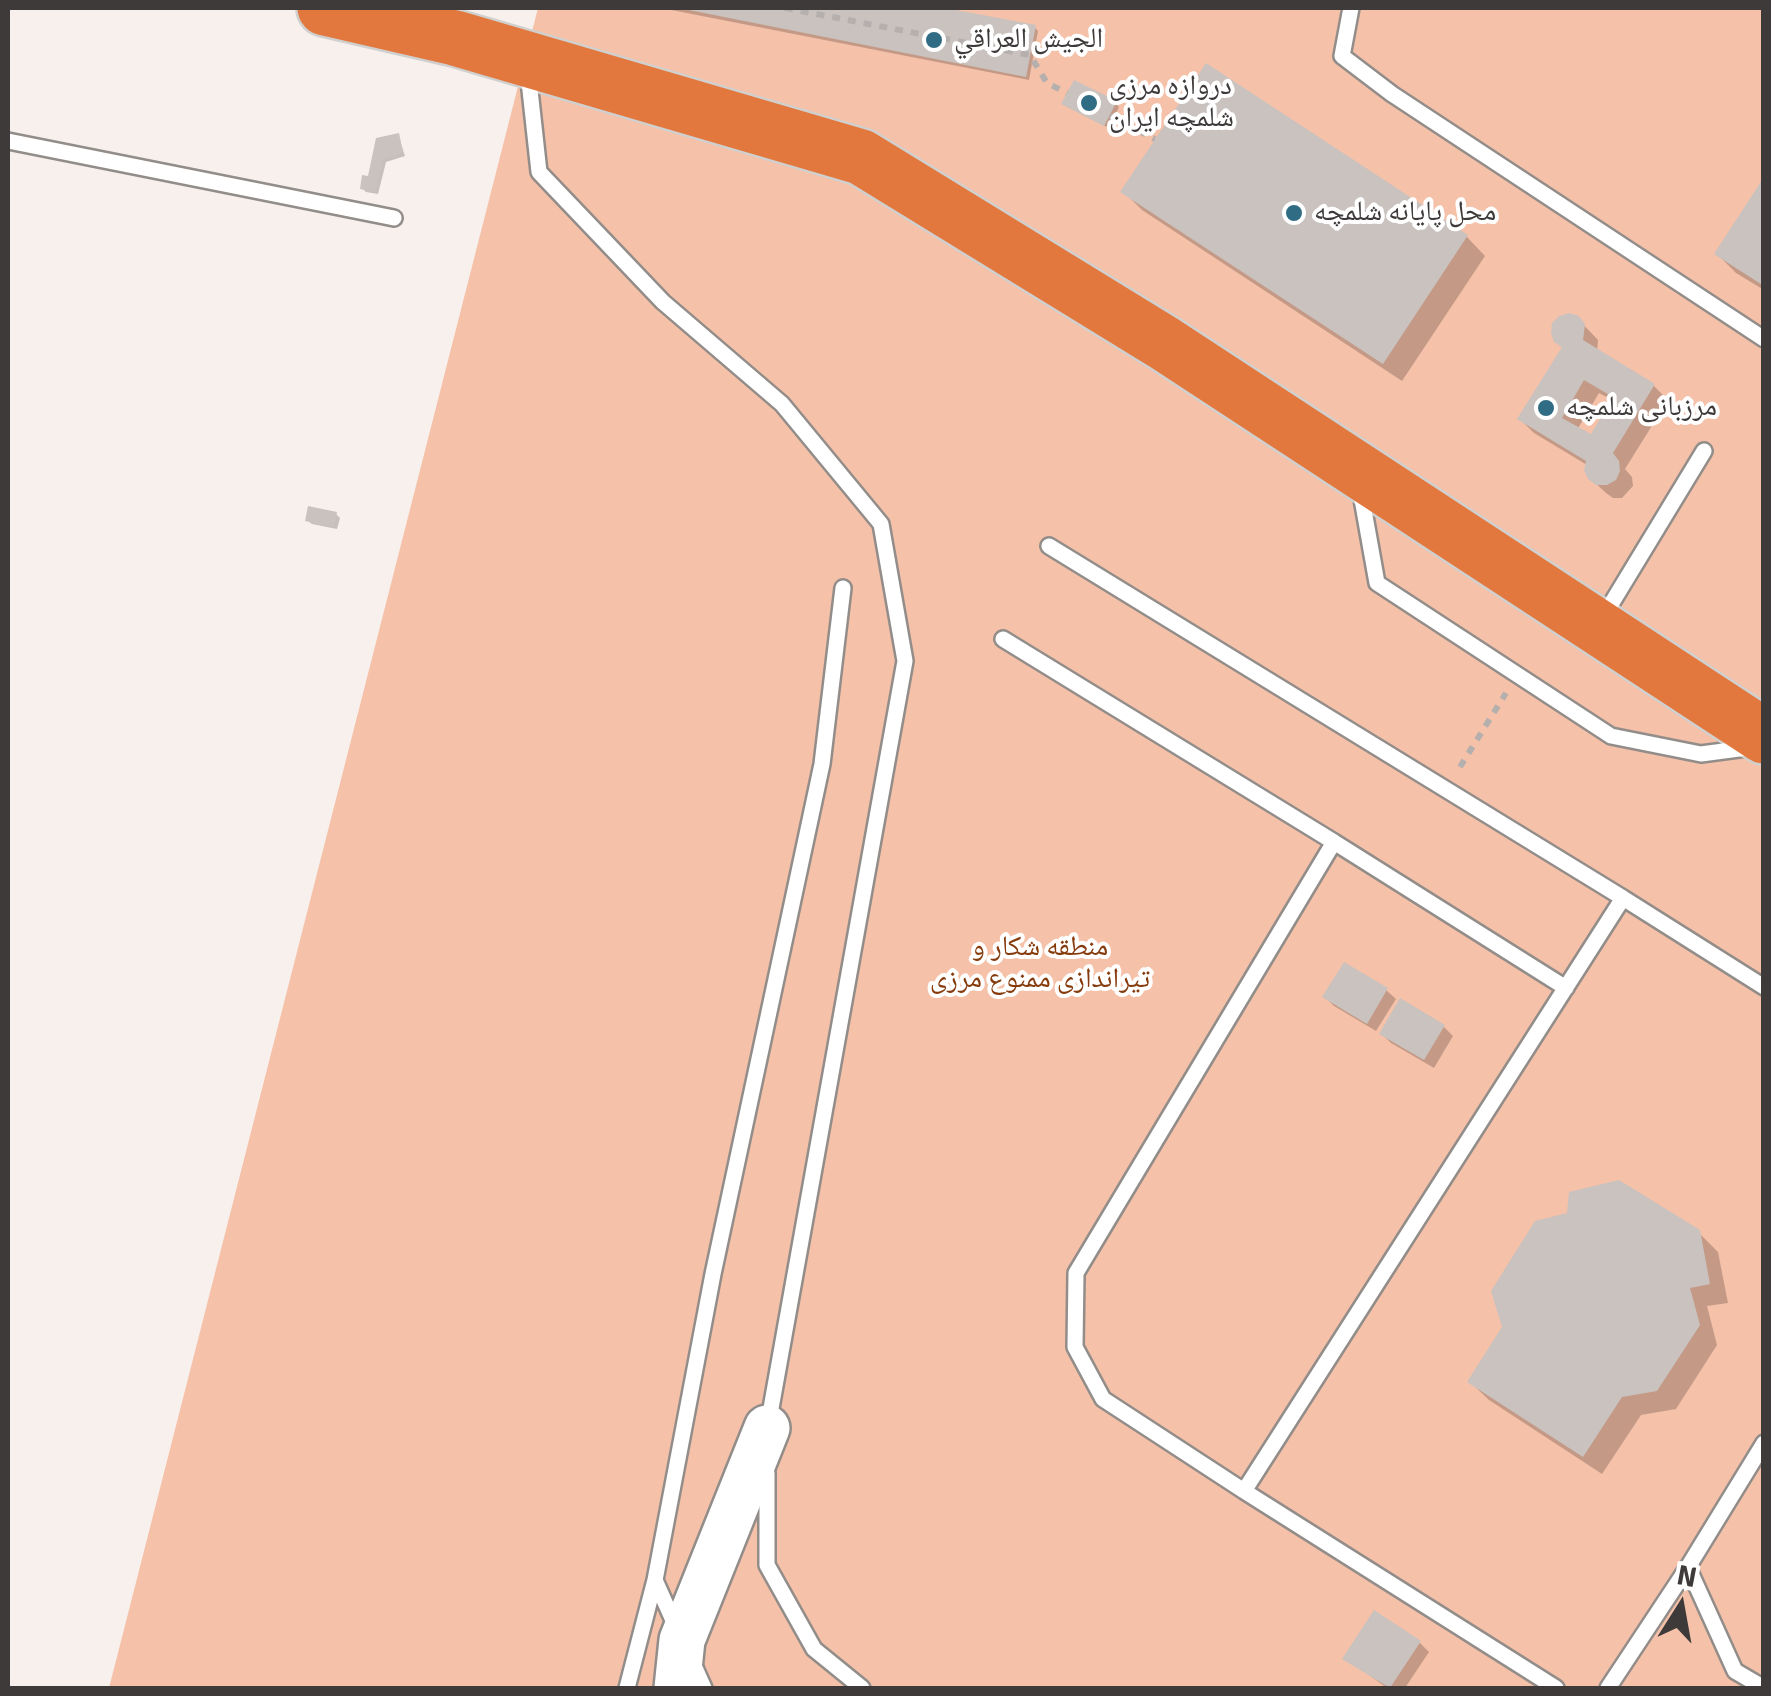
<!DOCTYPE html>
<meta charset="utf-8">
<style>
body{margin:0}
#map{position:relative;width:1771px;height:1696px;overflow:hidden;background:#f7f0ed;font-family:Signika,sans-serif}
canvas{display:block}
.frame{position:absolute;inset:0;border:10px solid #3d3a39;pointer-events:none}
.north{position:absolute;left:1631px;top:1556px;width:100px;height:100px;-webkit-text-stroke:8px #fff;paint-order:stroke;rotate:11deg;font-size:28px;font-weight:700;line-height:40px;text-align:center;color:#3d3a39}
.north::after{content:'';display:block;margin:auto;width:35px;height:45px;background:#3d3a39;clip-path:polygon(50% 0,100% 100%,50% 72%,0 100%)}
</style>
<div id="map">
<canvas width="1771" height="1696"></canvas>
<div class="frame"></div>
<div class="north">N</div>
</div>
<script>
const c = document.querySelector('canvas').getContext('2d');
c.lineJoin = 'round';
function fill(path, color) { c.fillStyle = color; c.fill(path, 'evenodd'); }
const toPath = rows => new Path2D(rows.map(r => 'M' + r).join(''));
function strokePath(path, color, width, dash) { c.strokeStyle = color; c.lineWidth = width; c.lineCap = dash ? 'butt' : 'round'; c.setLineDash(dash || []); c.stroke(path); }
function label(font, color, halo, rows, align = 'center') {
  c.font = font + ' Signika,"Noto Naskh Arabic",sans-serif'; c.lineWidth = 8; c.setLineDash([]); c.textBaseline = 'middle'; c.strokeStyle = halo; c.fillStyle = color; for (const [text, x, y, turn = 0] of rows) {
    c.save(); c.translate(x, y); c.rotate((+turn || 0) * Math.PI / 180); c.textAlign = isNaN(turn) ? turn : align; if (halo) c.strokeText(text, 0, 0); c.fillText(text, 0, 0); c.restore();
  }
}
fill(toPath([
 [538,8,1763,8,1763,1688,109,1688]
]), '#f5c1a9');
fill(toPath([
 [661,8,932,8,1035,28,1038,31,1029,80],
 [1206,66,1467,237,1485,256,1402,381,1142,210,1123,191],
 [1115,103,1119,107,1109,128,1068,107],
 [398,135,405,156,386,162,378,194,366,192,362,188],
 [1764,181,1764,290,1736,273,1717,254],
 [1577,318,1598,340,1597,351,1654,386,1668,400,1625,469,1632,477,1633,486,1622,498,1613,498,1606,493,1590,478,1587,465,1534,433,1520,419,1564,348],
 [1599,393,1614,401,1592,438,1577,430],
 [336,514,340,518,337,529,312,524,308,521],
 [1386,990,1396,999,1376,1031,1334,1006,1325,997],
 [1444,1027,1453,1036,1434,1068,1391,1043,1382,1034],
 [1569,1215,1698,1232,1718,1252,1728,1303,1707,1306,1717,1345,1676,1409,1641,1415,1602,1474,1489,1400,1470,1382],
 [1420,1643,1429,1652,1405,1688,1387,1688,1346,1658]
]), '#0003');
fill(toPath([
 [679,8,945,8,1036,25,1026,77],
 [1206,63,1468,235,1383,364,1120,192],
 [1074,80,1117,101,1104,126,1061,104],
 [399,133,403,152,383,159,375,192,360,189,362,175,368,176,376,138],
 [1764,177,1764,286,1714,254],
 [1569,313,1579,316,1585,324,1583,340,1655,384,1613,453,1619,461,1620,471,1616,480,1607,485,1596,485,1588,479,1584,470,1586,461,1517,419,1562,347,1554,342,1551,333,1552,323,1559,316],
 [1584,380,1613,397,1591,434,1562,418],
 [308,506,337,512,334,527,305,521],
 [1344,962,1388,988,1367,1024,1322,997],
 [1400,998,1445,1025,1424,1060,1379,1034],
 [1619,1180,1700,1230,1710,1284,1690,1288,1700,1325,1657,1391,1622,1397,1583,1457,1467,1382,1502,1327,1491,1291,1535,1221,1567,1213,1569,1192],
 [1374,1610,1421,1641,1390,1688,1342,1659]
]), '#c9c2bf');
const lane = toPath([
 [1351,8,1342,56,1392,94,1764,339],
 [528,72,539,172,663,302,782,404,881,524,905,661,768,1425],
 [8,141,394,218],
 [1360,488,1377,583,1611,736,1701,754,1754,747],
 [1049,546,1623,898],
 [1602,619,1704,451],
 [1003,639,1334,842],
 [1764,1443,1688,1567,1735,1671,1764,1688],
 [767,1473,767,1565,814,1649,862,1688],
 [1244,1491,1103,1399,1075,1347,1076,1273,1334,842,1566,988],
 [676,1627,655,1580,713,1274,822,764,843,588],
 [692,1661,704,1688],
 [627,1688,655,1580],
 [1556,1688,1244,1491,1623,898,1764,987],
 [1608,1688,1688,1567]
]);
const secondary = toPath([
 [677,1688,682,1640,767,1428]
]);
const highway = toPath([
 [325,8,455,38,861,157,1164,343,1764,736]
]);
strokePath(lane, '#938d8a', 20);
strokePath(secondary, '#938d8a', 50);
strokePath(highway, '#d0d0cf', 60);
strokePath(toPath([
 [785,8,1030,55,1047,83,1067,93],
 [1110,116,1155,139],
 [1460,767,1506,693]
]), '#b5b0ae', 6, [8, 8]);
strokePath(lane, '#fff', 15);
strokePath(secondary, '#fff', 45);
strokePath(highway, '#e3783f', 55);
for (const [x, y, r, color] of [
 [934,40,10,"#306c83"],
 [1089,103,10,"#306c83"],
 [1294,213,10,"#306c83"],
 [1546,408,10,"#306c83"]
]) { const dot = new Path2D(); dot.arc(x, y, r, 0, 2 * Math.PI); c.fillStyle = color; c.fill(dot); strokePath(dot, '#fff', 4); }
label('28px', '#3d3a39', '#fff', [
 ["الجيش العراقي",954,40],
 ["دروازه مرزی",1109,87],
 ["شلمچه ایران",1109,119],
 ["محل پایانه شلمچه",1314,213],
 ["مرزبانی شلمچه",1566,408]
], 'left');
label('28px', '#863b0c', '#fff', [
 ["منطقه شکار و",1040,948],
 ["تیراندازی ممنوع مرزی",1040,980]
]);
</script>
